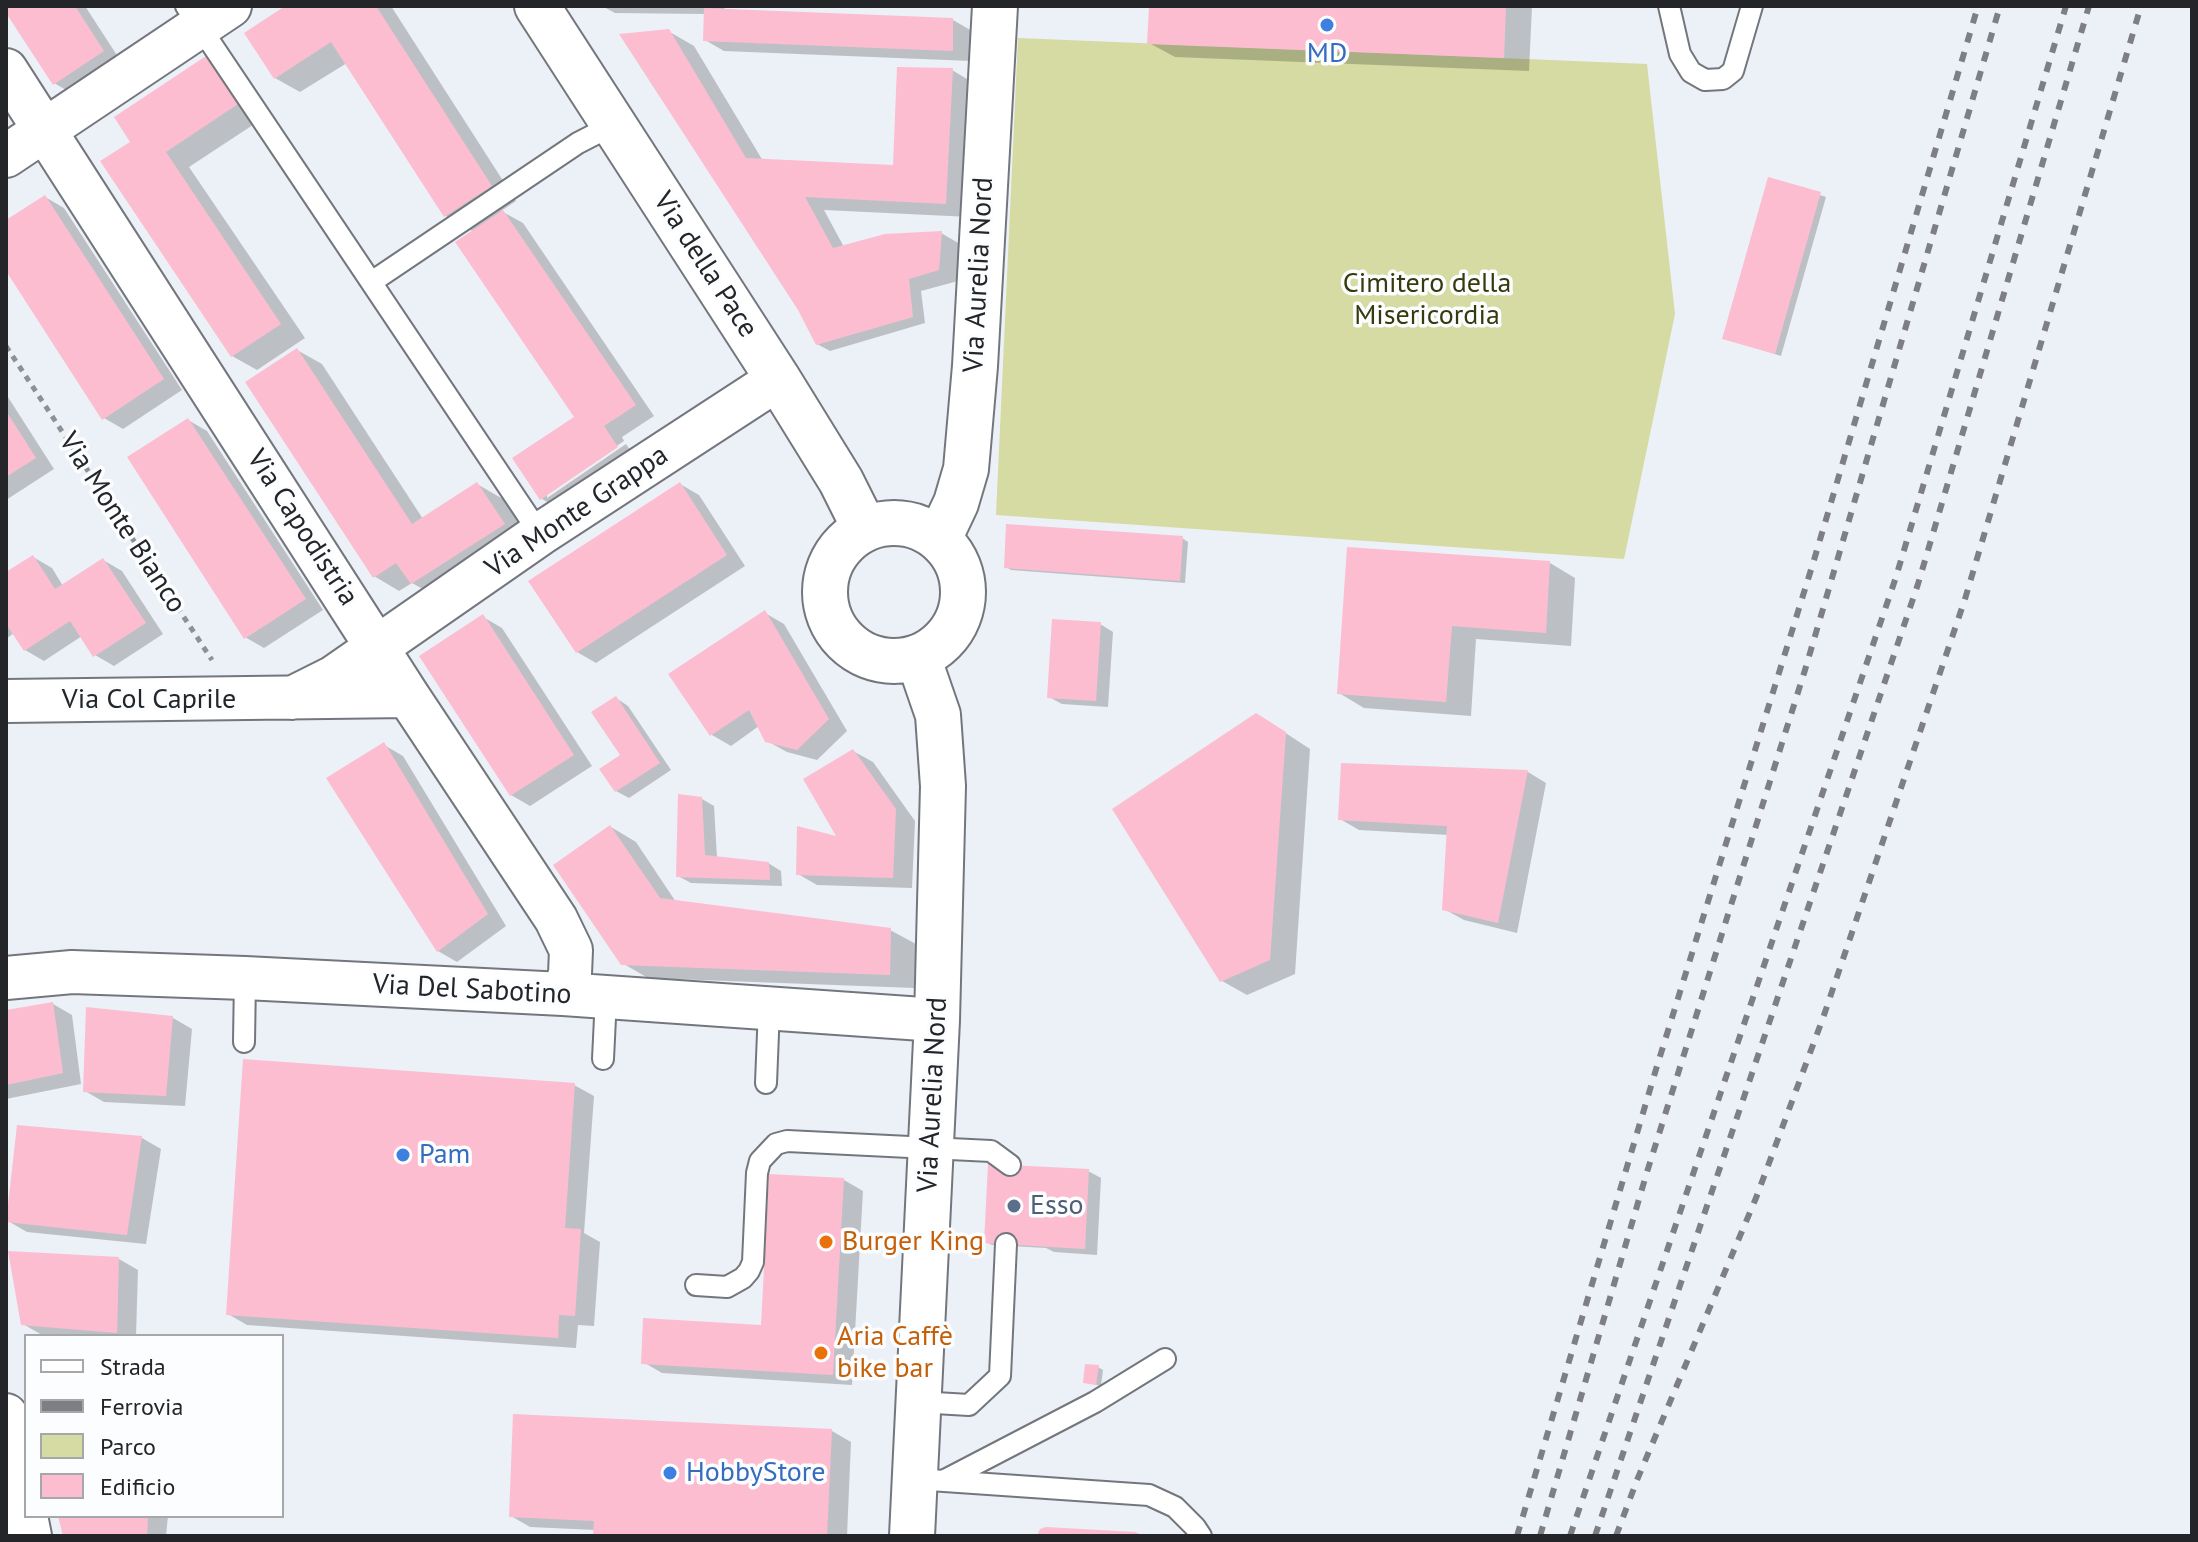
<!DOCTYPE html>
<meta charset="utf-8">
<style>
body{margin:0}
#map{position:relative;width:2198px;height:1542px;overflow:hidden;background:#ecf0f7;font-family:"PT Sans",sans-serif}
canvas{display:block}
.frame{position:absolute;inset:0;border:8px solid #242528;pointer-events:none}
.legend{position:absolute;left:24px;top:1334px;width:260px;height:184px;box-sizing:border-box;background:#fcfdff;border:2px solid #a6a7a9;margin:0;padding:10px 14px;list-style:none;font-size:24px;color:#242528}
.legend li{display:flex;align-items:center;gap:16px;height:40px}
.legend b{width:40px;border:2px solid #a6a7a9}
</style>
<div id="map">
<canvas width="2198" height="1542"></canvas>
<div class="frame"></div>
<ul class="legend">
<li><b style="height:10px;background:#fff"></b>Strada</li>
<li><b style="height:10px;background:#7d7f84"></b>Ferrovia</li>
<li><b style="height:22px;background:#d5dba2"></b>Parco</li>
<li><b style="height:22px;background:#fdbdd1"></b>Edificio</li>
</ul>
</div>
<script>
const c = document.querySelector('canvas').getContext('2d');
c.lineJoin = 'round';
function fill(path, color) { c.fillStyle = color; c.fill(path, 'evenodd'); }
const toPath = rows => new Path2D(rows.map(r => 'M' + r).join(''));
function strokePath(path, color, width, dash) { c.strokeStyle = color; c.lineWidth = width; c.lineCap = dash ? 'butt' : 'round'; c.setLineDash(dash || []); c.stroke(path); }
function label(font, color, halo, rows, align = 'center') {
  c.font = font + ' "PT Sans",sans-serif'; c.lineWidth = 7; c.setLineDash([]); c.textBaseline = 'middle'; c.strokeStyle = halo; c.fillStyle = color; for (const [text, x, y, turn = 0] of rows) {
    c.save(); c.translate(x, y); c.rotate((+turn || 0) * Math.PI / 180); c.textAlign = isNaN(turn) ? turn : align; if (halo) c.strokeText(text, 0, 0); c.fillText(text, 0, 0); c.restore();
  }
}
fill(toPath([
 [1018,38,1647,64,1675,314,1624,559,996,515]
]), '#d5dba2');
fill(toPath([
 [6,6,85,6,122,63,73,94,54,83],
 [289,6,391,6,516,201,501,211,523,223,654,416,622,437,624,441,547,493,547,498,626,444,636,459,561,510,542,499,576,417,474,232,446,216,347,63,300,92,275,78],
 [602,6,723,6,726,11,953,20,972,31,971,61,724,51,705,40,705,14,615,13],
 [1151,6,1532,6,1529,71,1175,57,1149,43],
 [668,31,694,46,763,161,895,167,952,70,977,85,970,217,824,210,844,247,941,233,960,244,958,281,921,291,925,323,830,351,817,344],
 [206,59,231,73,262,119,189,167,305,338,257,370,232,356,133,142],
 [1770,179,1826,197,1781,356,1724,338],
 [45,197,64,208,182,390,123,429,104,418,6,267,6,222],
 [297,350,322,364,423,519,477,484,503,499,528,538,437,597,412,583,399,591,374,576],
 [6,394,54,469,6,500],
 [188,420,207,431,323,610,264,648,245,637],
 [680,484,699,495,745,566,596,663,577,652],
 [1182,538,1188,542,1185,583,1011,570,1006,567],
 [33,557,52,568,63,586,103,560,122,571,163,634,114,666,95,655,82,636,44,661,25,650,14,633,6,639,6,574],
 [1550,563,1575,578,1571,646,1476,639,1471,716,1364,708,1339,693],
 [765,613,784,624,847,731,817,760,787,752,767,741,759,726,731,746,712,735,670,674],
 [483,617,502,628,592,766,530,806,511,795],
 [1100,624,1113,632,1108,707,1062,704,1049,697],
 [616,698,628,706,671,770,629,798,616,791,622,756],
 [1281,730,1310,749,1295,974,1247,995,1222,981],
 [384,745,403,756,506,926,457,962,438,951],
 [853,751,873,762,915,821,912,888,817,885,798,874,841,839],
 [1343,765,1528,772,1546,783,1517,933,1464,920,1444,909,1449,835,1359,830,1340,819],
 [702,799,714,806,717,858,768,863,781,871,782,886,691,883,678,876],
 [611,827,636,842,676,902,890,930,916,944,914,988,648,978,622,963],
 [53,1004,72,1015,81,1084,6,1099,6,1012],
 [88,1009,173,1018,192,1029,185,1106,104,1102,85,1091],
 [574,1085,594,1096,584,1233,600,1242,594,1326,578,1325,576,1348,247,1325,228,1314],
 [18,1127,142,1138,161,1149,146,1244,27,1232,8,1221],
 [1088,1171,1101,1178,1097,1255,1054,1252,1046,1248,992,1245,986,1242],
 [844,1180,863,1191,852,1385,662,1373,643,1362,762,1327],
 [119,1259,138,1270,136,1336,42,1335,23,1324],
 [1098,1367,1103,1370,1101,1386,1085,1382],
 [832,1431,851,1442,847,1536,595,1536,595,1530,530,1527,511,1516],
 [60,1516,168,1516,166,1536,65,1536]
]), '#0003');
fill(toPath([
 [6,6,75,6,104,51,53,85,6,13],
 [285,6,376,6,492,186,444,217,331,42,274,79,244,33],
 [1149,6,1506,6,1504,58,1147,44],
 [704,8,953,18,953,51,703,41],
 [669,29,746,158,893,165,897,67,953,68,946,204,805,197,833,248,885,234,942,231,939,270,909,279,913,317,816,345,798,310,619,34],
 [206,56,238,104,166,152,281,324,231,357,100,161,130,142,114,117],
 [1768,177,1821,192,1775,354,1722,339],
 [45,195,164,379,102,420,6,271,6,220],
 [503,210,636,405,604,426,618,447,540,500,512,458,574,417,455,242],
 [297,348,412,524,477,482,505,524,411,584,396,563,373,578,245,382],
 [6,411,36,458,6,477],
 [188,418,306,599,244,639,127,457],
 [680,482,727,555,576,653,528,581],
 [1006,524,1183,536,1180,581,1004,568],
 [1347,547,1550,561,1546,633,1452,626,1446,702,1337,694],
 [33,555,55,589,103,558,146,623,93,657,70,621,24,651,6,624,6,572],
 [765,610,829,719,797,750,765,742,749,710,710,736,668,674],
 [483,614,574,755,510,796,419,656],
 [1052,619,1101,622,1096,701,1047,698],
 [616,696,660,763,615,792,599,769,620,755,591,712],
 [1256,713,1286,732,1270,960,1220,982,1112,809],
 [384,742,488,914,437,952,326,778],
 [853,749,896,809,893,878,796,875,797,826,836,836,803,779],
 [1341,763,1528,770,1498,923,1442,910,1447,826,1338,820],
 [678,794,702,797,705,855,769,862,770,880,676,877],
 [610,825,660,898,891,928,890,975,621,965,553,865],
 [53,1002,63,1073,6,1085,6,1010],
 [86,1007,173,1016,166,1096,83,1092],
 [243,1059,575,1083,565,1228,581,1229,575,1316,559,1315,558,1338,226,1315],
 [17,1125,142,1136,127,1235,6,1222],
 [988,1164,1089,1169,1085,1249,984,1243],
 [769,1174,844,1178,833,1375,641,1364,643,1318,761,1325],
 [8,1251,119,1257,117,1333,21,1325],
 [1085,1364,1099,1365,1096,1385,1083,1383],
 [513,1414,832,1429,827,1536,593,1536,594,1521,509,1517],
 [58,1516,148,1516,147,1536,63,1536],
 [1046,1527,1135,1532,1144,1536,1037,1536,1040,1529]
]), '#fdbdd1');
const lane = toPath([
 [186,6,540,534],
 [1669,6,1680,54,1691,72,1705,80,1723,79,1733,71,1752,6],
 [373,281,578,143,615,124],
 [244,1042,245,978],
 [603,1059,606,997],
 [766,1083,769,1008],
 [696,1285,727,1287,743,1278,749,1271,753,1262,757,1173,760,1161,776,1144,787,1141,991,1151,1010,1165],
 [918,1402,969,1405,1000,1376,1006,1244],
 [915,1479,1149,1495,1175,1507,1195,1527,1201,1536],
 [945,1480,1095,1402,1165,1359]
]);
const street = toPath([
 [6,70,408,696,556,919,571,950,570,974,563,994],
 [6,156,230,6],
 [292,698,334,677,540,534,778,379],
 [6,701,408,696],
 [6,978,72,972,245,978,563,994,937,1020],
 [6,1415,30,1536]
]);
const secondary = toPath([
 [537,6,778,379,841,481,865,529],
 '825 592a69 69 0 1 1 138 0a69 69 0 1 1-138 0Z',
 [939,539,956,503,966,469,975,366,995,6],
 [912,1536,937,1020,943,786,938,715,918,657]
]);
strokePath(lane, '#73777d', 24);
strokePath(street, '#73777d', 46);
strokePath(secondary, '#73777d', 48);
strokePath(toPath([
 [6,346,212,660]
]), '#8d9095', 5, [6, 6]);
strokePath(lane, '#fff', 20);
strokePath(street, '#fff', 42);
strokePath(secondary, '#fff', 44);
strokePath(toPath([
 [1517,1536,1657,1066,1814,560,1978,6],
 [1540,1536,1647,1172,1805,670,2000,6],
 [1570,1536,1896,577,2066,6],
 [1595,1536,1918,584,2089,6],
 [1616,1536,1637,1480,1756,1198,1823,1018,1965,599,2141,6]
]), '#7d7f84', 6, [10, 10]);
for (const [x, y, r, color] of [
 [1327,25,8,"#3f7fe0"],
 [403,1155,8,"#3f7fe0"],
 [1014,1206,8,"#5c6f8a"],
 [826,1242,8,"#e8710a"],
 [821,1353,8,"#e8710a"],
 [670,1473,8,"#3f7fe0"]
]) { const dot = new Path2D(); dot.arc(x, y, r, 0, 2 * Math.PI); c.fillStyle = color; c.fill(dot); strokePath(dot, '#fcfdff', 3); }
label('28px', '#366cbe', '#fcfdff', [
 ["MD",1327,54,"center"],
 ["Pam",419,1155],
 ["HobbyStore",686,1473]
], 'left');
label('28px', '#242528', '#fcfdff', [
 ["Via della Pace",705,265,57],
 ["Via Aurelia Nord",979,275,-87],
 ["Via Monte Grappa",577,512,-34],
 ["Via Monte Bianco",122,523,57],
 ["Via Capodistria",302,528,57],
 ["Via Col Caprile",149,700],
 ["Via Del Sabotino",472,990,3],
 ["Via Aurelia Nord",933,1095,-87]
]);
label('28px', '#373a0c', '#fcfdff', [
 ["Cimitero della",1427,284],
 ["Misericordia",1427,316]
]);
label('28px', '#4e5e75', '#fcfdff', [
 ["Esso",1030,1206]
], 'left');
label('28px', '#c56008', '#fcfdff', [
 ["Burger King",842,1242],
 ["Aria Caffè",837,1337],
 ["bike bar",837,1369]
], 'left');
</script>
